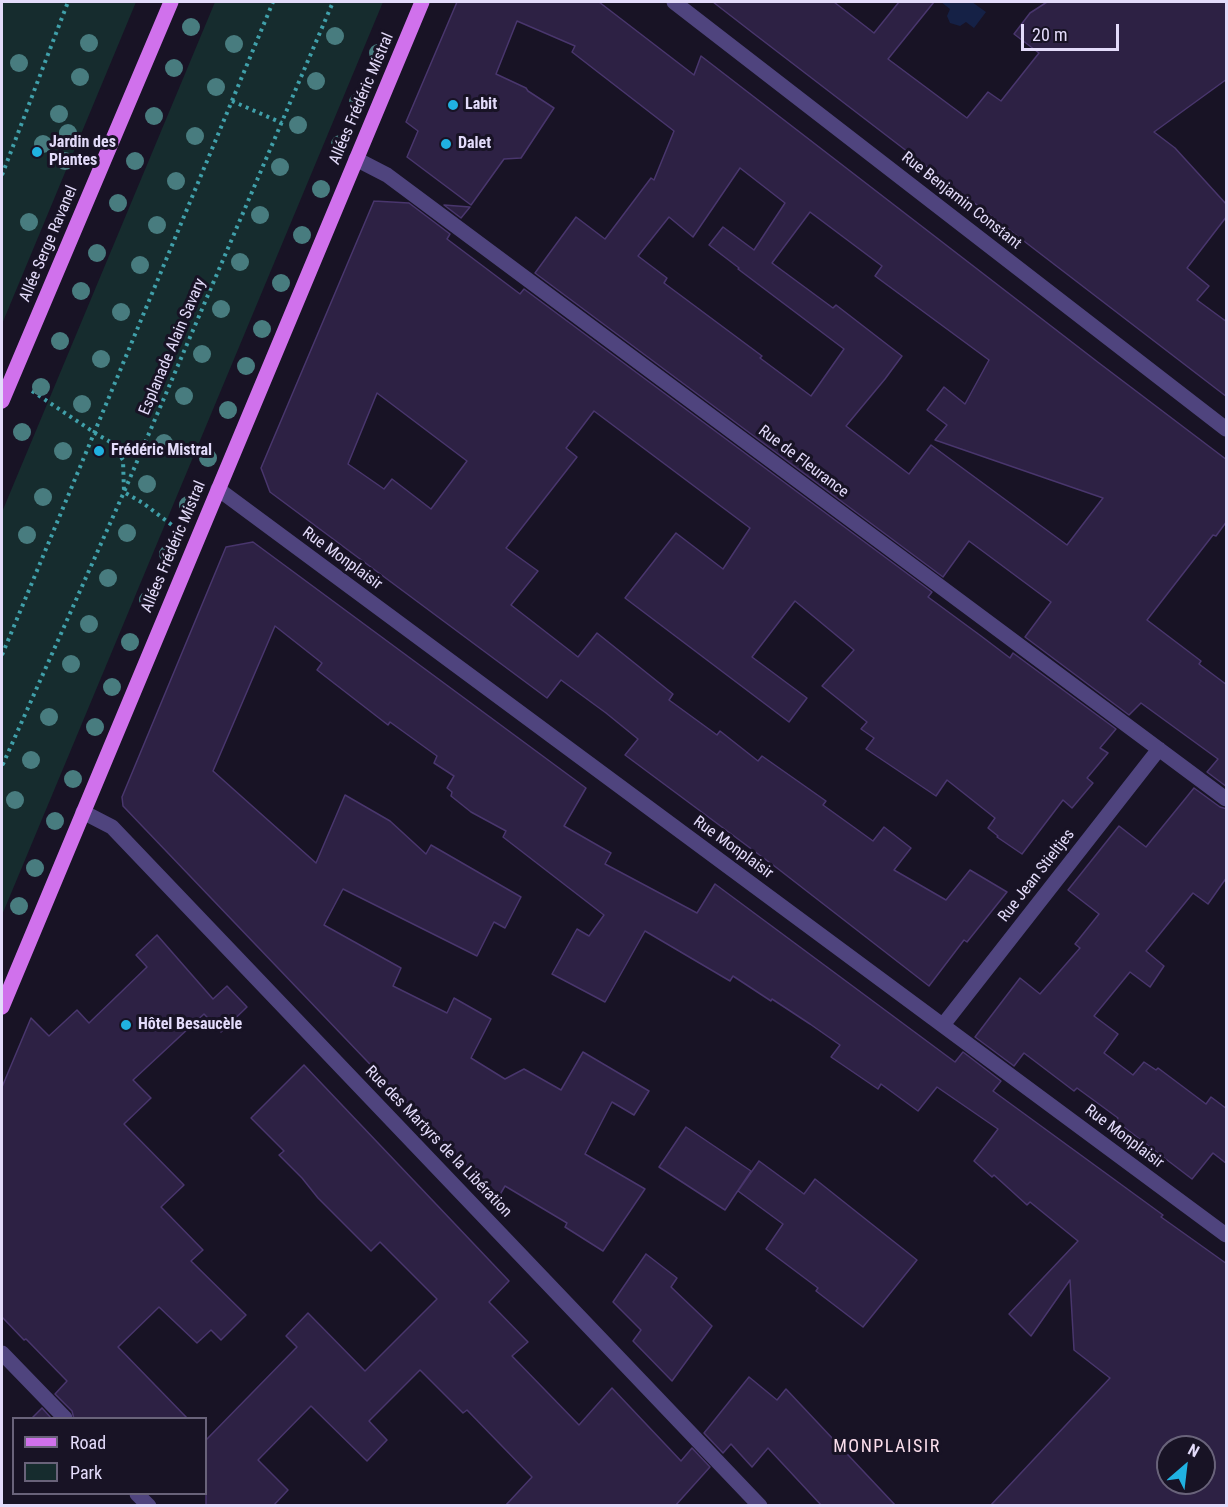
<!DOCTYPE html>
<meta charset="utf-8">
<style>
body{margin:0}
#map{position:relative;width:1228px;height:1507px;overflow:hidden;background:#181325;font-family:"Roboto Condensed",sans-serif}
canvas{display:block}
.frame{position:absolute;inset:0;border:3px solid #e3dbfa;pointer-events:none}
.legend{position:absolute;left:12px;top:1417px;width:195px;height:78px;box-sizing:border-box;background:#181325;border:2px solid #69637a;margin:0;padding:8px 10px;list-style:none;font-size:18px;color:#e3dbfa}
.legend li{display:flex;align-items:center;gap:12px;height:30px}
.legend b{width:30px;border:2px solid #69637a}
.north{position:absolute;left:1156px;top:1435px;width:60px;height:60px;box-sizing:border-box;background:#181325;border:2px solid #69637a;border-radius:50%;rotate:28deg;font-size:16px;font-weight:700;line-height:24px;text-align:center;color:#e3dbfa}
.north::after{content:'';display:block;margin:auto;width:21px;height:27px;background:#20b1e1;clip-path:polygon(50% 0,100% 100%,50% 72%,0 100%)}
.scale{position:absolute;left:1021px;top:24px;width:98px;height:27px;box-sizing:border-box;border:3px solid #e3dbfa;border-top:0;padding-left:8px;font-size:18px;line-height:21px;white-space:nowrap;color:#e3dbfa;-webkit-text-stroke:4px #181325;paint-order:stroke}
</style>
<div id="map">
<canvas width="1228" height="1507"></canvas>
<div class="frame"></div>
<ul class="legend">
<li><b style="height:8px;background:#d071ec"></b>Road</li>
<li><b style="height:16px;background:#162c2e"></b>Park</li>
</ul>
<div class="north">N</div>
<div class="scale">20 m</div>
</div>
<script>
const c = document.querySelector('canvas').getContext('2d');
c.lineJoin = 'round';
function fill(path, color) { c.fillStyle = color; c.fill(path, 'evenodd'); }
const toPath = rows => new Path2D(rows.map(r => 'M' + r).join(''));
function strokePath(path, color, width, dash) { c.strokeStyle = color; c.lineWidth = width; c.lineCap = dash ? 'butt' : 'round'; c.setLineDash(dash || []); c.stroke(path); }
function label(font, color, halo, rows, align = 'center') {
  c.font = font + ' "Roboto Condensed",sans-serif'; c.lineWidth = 6; c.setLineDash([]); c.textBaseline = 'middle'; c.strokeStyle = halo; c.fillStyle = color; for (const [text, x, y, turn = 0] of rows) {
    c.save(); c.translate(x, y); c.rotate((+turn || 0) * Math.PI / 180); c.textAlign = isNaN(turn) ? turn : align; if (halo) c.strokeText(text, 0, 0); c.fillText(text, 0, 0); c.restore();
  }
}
fill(toPath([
 [2,2,136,2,2,324],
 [215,2,383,2,2,915,2,512]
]), '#162c2e');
fill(toPath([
 [941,2,972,2,986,12,974,28,966,22,960,26,950,23,947,16,950,9]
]), '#152146');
const building = toPath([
 [457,2,599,2,694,75,701,56,1099,363,1227,460,1227,521,1216,536,1213,535,1147,620,1201,661,1199,664,1227,685,1227,787,1207,772,1218,759,1141,703,1129,715,1025,637,1051,602,969,541,943,577,535,273,576,217,605,239,651,178,654,180,674,131,572,52,575,46,517,21,496,74,526,88,528,91,554,108,521,158,504,159,471,205,407,157,418,131,406,122,457,2],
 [740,168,785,203,754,250,723,227,709,245,739,268,738,269,844,349,811,396,760,358,762,356,664,283,667,278,638,256,669,217,693,237,740,168],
 [810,212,882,266,875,276,989,360,965,404,944,387,927,410,947,425,935,440,1103,498,1067,545,931,445,909,474,846,426,885,379,902,356,836,305,833,308,772,263,810,212],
 [713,2,834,2,874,33,899,2,934,2,888,59,967,118,988,92,1001,101,1039,53,1014,34,1030,13,1047,2,1227,2,1227,79,1154,132,1175,148,1227,205,1227,216,1187,268,1209,286,1197,300,1227,322,1227,397,753,33,713,2],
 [374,201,409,203,450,234,447,239,520,294,524,289,932,592,928,597,981,636,1010,658,1013,653,1116,729,1100,748,1108,753,1087,778,1093,783,1072,808,1063,800,1022,854,997,837,998,836,988,828,995,818,947,780,936,796,866,749,874,738,861,729,867,722,822,686,854,650,795,601,752,657,807,698,789,722,625,598,676,533,723,569,750,528,594,411,566,448,577,457,506,548,538,571,511,605,578,657,597,633,673,694,669,700,717,735,720,731,758,761,762,756,826,801,823,805,873,841,884,827,911,848,894,870,946,900,970,870,1007,892,967,942,964,940,929,986,777,868,625,755,638,739,606,713,561,680,547,698,270,492,261,468,374,201],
 [377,393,467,461,431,509,392,479,384,489,348,464,377,393],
 [444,205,470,207,461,218,444,205],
 [253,542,586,788,564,826,611,853,605,864,697,913,715,884,955,1062,963,1052,1001,1081,993,1091,1163,1215,1161,1217,1227,1264,1227,1506,990,1506,1110,1378,1074,1350,1070,1280,1031,1336,1009,1314,1078,1241,1030,1202,1027,1205,994,1175,992,1177,974,1161,998,1129,937,1087,918,1111,881,1084,878,1089,831,1057,840,1045,810,1024,772,999,771,1001,733,976,730,981,645,931,605,1002,552,974,577,929,589,936,604,915,503,837,506,831,471,812,451,796,452,792,447,788,454,776,434,763,437,756,390,722,388,725,317,670,322,663,275,626,213,771,316,863,345,795,390,821,426,854,431,845,521,897,505,928,494,922,477,956,343,889,324,925,401,968,393,986,447,1013,454,998,491,1019,471,1058,505,1079,524,1069,561,1090,583,1052,649,1091,634,1115,612,1102,585,1154,645,1189,603,1251,565,1227,567,1223,505,1186,498,1198,123,806,122,797,226,547,253,542],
 [1168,1447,1204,1447,1204,1483,1168,1483,1168,1447],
 [1194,788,1220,807,1227,809,1227,877,1208,904,1193,893,1146,951,1164,966,1150,987,1130,972,1094,1016,1118,1034,1104,1053,1133,1075,1144,1062,1156,1070,1158,1068,1206,1104,1211,1097,1227,1109,1227,1164,1213,1153,1192,1179,1116,1121,1118,1118,1077,1088,1074,1091,1024,1053,1014,1066,975,1037,1020,978,1040,994,1080,948,1075,944,1099,914,1068,890,1119,826,1146,847,1194,788],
 [157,935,213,999,227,986,247,1007,221,1032,204,1014,133,1080,151,1098,124,1124,184,1185,161,1207,203,1250,191,1261,246,1315,221,1340,211,1330,197,1343,159,1307,118,1347,188,1419,74,1419,72,1411,55,1394,67,1381,26,1339,24,1340,2,1317,2,1087,31,1018,49,1036,77,1010,89,1023,147,967,136,955,157,935],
 [304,1065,509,1281,489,1302,528,1342,512,1356,579,1425,612,1388,681,1461,692,1448,710,1467,675,1506,505,1506,532,1477,467,1410,463,1413,420,1370,369,1421,387,1440,367,1461,311,1406,258,1460,288,1490,273,1506,206,1506,206,1440,297,1347,286,1336,308,1313,365,1371,437,1299,380,1242,371,1251,318,1198,302,1178,279,1155,284,1151,251,1118,304,1065],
 [686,1127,751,1171,725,1210,659,1167,686,1127],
 [759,1161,804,1194,815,1179,917,1260,863,1327,816,1291,818,1288,766,1249,783,1224,738,1191,759,1161],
 [646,1254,677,1278,671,1287,712,1326,672,1381,633,1341,641,1330,613,1302,646,1254],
 [749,1377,777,1400,786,1389,896,1506,822,1506,768,1448,752,1467,731,1444,723,1453,704,1433,749,1377],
 [42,1408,52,1419,31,1419,42,1408]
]);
fill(building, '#2d2144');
strokePath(building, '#49366d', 1.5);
strokePath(toPath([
 [232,101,282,123],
 [2,175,68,2],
 [32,391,95,433,112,443,123,460,124,492,143,503,177,529],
 [2,655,273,2],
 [2,764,3,764,124,492,333,2]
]), '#40a0aa', 4, [3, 4.5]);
strokePath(toPath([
 [674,2,1226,429],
 [356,159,387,175,1226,799],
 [218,489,1226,1235],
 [83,812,112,827,760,1506],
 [943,1025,1159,749],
 [2,1353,65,1418],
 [137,1494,149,1506]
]), '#4f447e', 15);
strokePath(toPath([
 [2,401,171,2],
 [2,1007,422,2]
]), '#d071ec', 15);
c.fillStyle = '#487c7f';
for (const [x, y] of [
 [191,27],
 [335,36],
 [89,43],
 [234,44],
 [378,53],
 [19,63],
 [174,68],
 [80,77],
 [316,81],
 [216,87],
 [358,102],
 [59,114],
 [154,116],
 [298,125],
 [68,133],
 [195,136],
 [43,144],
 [340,144],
 [65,161],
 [135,161],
 [280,167],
 [176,181],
 [321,189],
 [118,203],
 [260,215],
 [29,222],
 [157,225],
 [302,235],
 [97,253],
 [240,262],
 [140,265],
 [281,283],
 [81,291],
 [221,309],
 [121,312],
 [262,329],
 [60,341],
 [202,354],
 [101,359],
 [246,366],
 [41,387],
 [184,396],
 [82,404],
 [228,410],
 [22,432],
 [164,443],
 [63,451],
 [208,458],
 [147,484],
 [43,497],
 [188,505],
 [127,533],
 [27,535],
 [168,554],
 [108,578],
 [148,600],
 [89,624],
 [130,642],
 [71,664],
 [112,687],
 [49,717],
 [95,727],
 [31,760],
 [73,779],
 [15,800],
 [55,821],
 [35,868],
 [19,906]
]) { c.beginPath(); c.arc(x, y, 9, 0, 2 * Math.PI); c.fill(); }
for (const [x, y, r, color] of [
 [453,105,6,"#20b1e1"],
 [446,144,6,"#20b1e1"],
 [37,152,6,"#20b1e1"],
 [99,451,6,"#20b1e1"],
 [126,1025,6,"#20b1e1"]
]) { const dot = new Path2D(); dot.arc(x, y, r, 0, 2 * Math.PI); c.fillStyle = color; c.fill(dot); strokePath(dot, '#181325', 2); }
label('16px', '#e3dbfa', '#181325', [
 ["Allées Frédéric Mistral",362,99,-67],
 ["Rue Benjamin Constant",961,201,38],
 ["Allée Serge Ravanel",49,244,-67],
 ["Esplanade Alain Savary",173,347,-67],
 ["Rue de Fleurance",803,462,37],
 ["Allées Frédéric Mistral",174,547,-67],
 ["Rue Monplaisir",342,559,36],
 ["Rue Monplaisir",733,848,36],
 ["Rue Jean Stieltjes",1037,876,-52],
 ["Rue Monplaisir",1124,1137,37],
 ["Rue des Martyrs de la Libération",438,1142,46]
]);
label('bold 16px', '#e3dbfa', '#181325', [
 ["Labit",465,105],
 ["Jardin des",49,143],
 ["Plantes",49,161],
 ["Dalet",458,144],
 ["Frédéric Mistral",111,451],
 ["Hôtel Besaucèle",138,1025]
], 'left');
c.letterSpacing = '1.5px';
label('18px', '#faddeb', '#181325', [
 ["MONPLAISIR",887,1447]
]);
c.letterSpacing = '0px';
</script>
